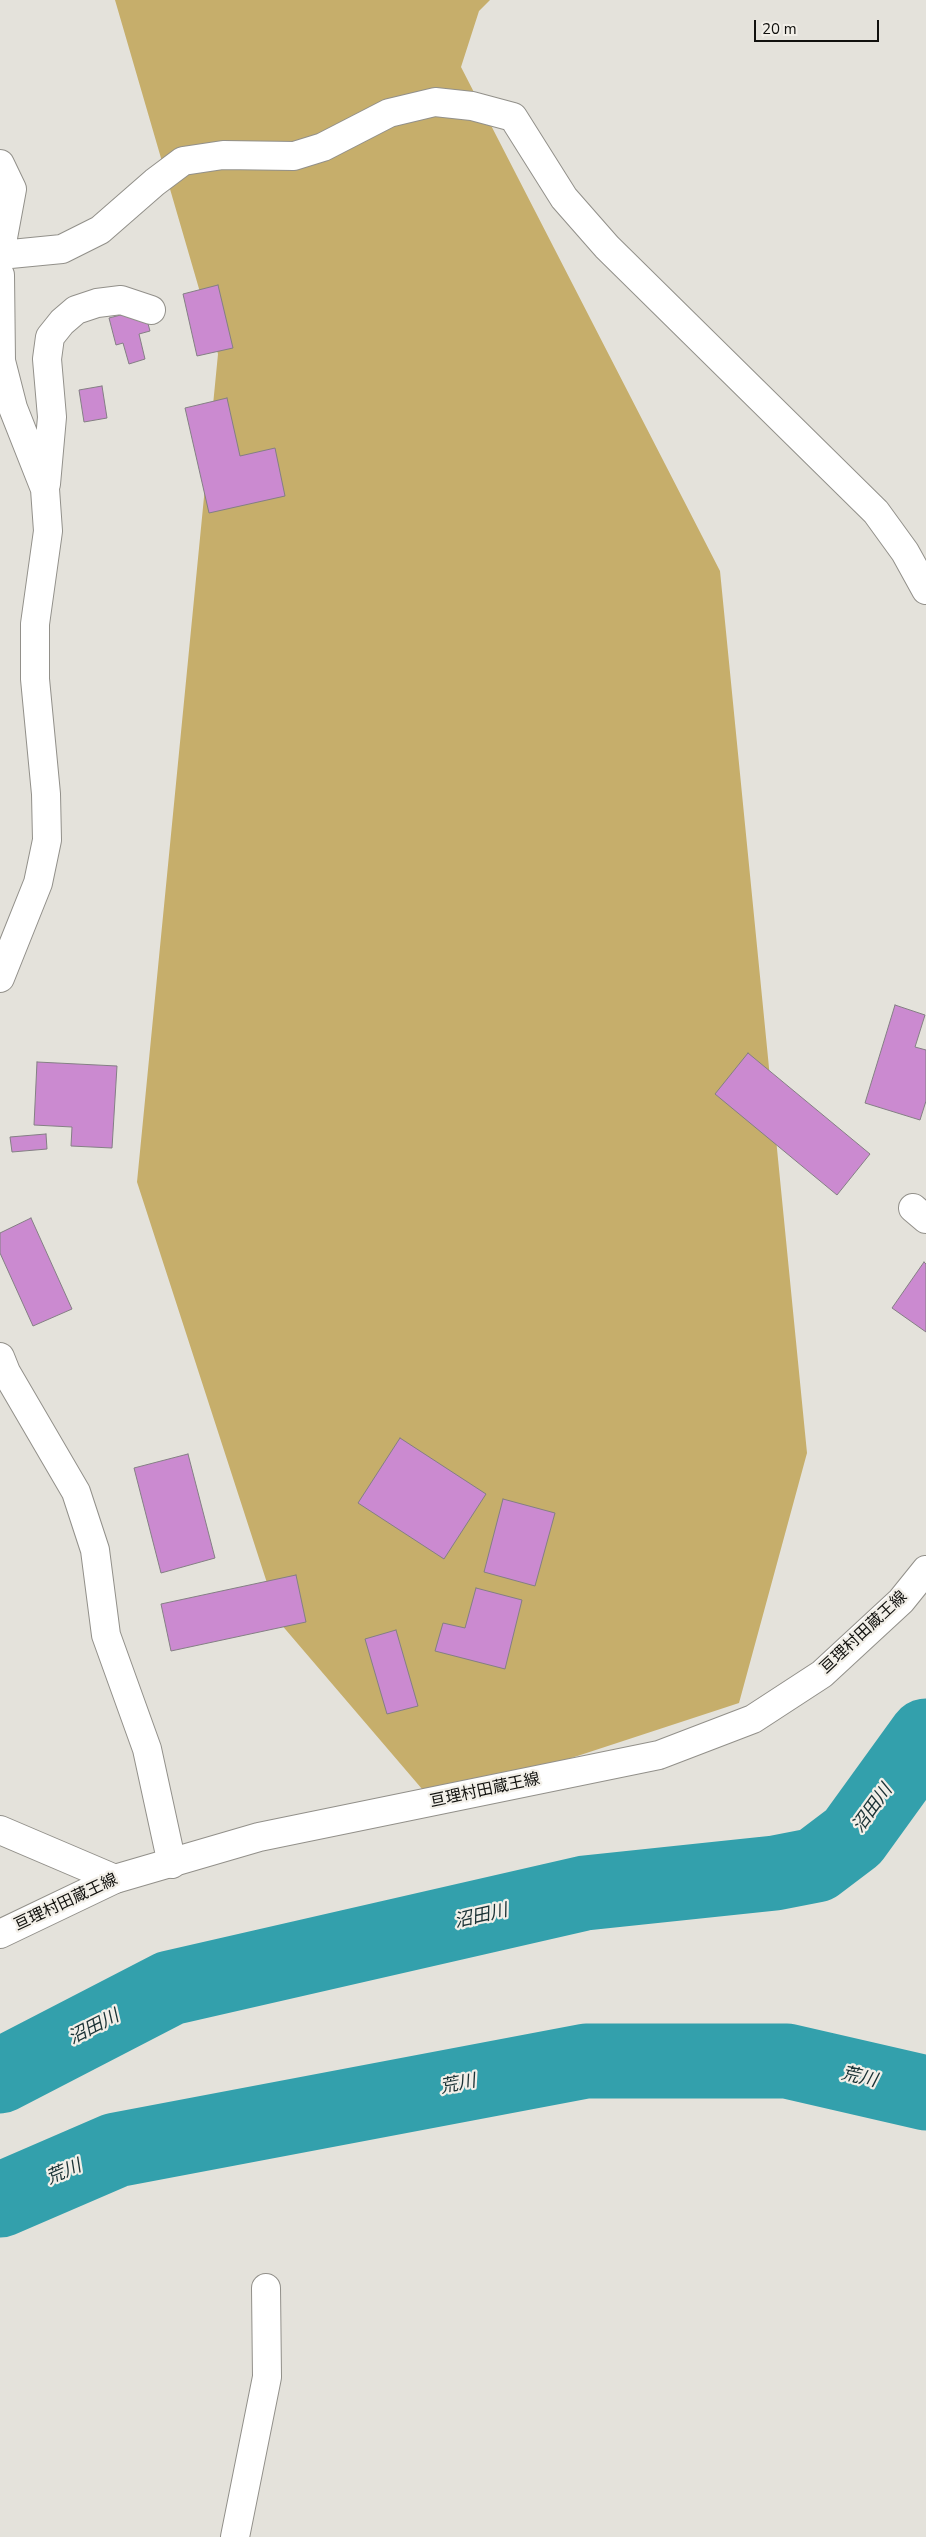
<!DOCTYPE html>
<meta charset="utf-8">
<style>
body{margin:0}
#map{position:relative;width:926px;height:2537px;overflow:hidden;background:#e4e2db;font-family:"Nunito Sans",sans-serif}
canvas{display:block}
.scale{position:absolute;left:754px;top:20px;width:125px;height:22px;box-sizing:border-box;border:2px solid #11110e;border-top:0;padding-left:6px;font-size:15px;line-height:18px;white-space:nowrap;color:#11110e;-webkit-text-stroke:4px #f2efe8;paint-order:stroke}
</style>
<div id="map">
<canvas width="926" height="2537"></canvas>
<div class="scale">20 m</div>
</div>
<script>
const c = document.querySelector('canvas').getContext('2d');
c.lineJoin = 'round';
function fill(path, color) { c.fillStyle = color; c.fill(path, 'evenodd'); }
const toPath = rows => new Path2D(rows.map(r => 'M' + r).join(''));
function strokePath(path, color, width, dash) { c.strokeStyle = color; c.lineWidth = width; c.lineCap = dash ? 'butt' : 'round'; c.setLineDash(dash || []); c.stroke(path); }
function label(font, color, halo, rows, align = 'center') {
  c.font = font + ' "Nunito Sans","Noto Sans JP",sans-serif'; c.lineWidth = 4.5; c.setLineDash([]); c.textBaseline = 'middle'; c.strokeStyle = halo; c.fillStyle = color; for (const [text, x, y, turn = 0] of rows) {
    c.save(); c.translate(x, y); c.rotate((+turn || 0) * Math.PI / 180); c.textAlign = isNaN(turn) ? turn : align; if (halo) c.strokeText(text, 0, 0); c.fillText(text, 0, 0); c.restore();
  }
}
fill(toPath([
 [115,0,490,0,479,11,461,67,720,571,807,1453,739,1703,434,1803,280,1623,137,1182,218,354]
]), '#c6ae6b');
strokePath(toPath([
 [0,2076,170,1988,585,1893,775,1873,816,1865,853,1837,926,1736],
 [0,2200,116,2150,586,2061,787,2061,926,2093]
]), '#33a0ac', 75);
const building = toPath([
 [218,285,233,348,197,356,183,294,218,285],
 [144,309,150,331,139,334,145,359,129,364,123,343,116,345,109,318,144,309],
 [102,386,107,418,84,422,79,390,102,386],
 [227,398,240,456,275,448,285,496,209,513,185,408,227,398],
 [895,1005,925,1015,915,1047,926,1050,926,1101,920,1120,865,1103,895,1005],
 [748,1053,870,1154,837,1195,715,1094,748,1053],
 [37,1062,117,1066,112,1148,71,1146,72,1127,34,1125,37,1062],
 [46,1134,47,1149,12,1152,10,1137,46,1134],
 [31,1218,72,1309,33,1326,0,1253,0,1233,31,1218],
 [924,1262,926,1264,926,1332,892,1308,924,1262],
 [400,1438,486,1494,444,1559,358,1503,400,1438],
 [188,1454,215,1558,161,1573,134,1468,188,1454],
 [503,1499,555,1513,535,1586,484,1572,503,1499],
 [296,1575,306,1622,171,1651,161,1604,296,1575],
 [476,1588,522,1600,505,1669,435,1651,443,1623,465,1628,476,1588],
 [396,1630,418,1706,387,1714,365,1639,396,1630]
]);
fill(building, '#cb8ad0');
strokePath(building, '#847f84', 1);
const minor = toPath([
 [0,164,12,189,0,254],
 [0,255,62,249,100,230,155,182,183,161,223,155,294,156,323,147,389,113,435,102,472,106,513,117,564,198,607,247,876,512,905,552,926,590],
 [0,275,1,361,13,408,45,489,48,531,35,624,35,679,46,794,47,840,38,883,0,978],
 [46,484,52,417,47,359,50,337,62,322,76,310,97,303,121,300,151,310],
 [913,1208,926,1219],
 [0,1357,6,1372,76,1492,95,1550,106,1635,147,1749,172,1864],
 [0,1830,115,1879],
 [235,2537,267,2377,266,2288]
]);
const primary = toPath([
 [0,1934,115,1879,259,1837,659,1755,753,1719,822,1674,901,1601,926,1570]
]);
strokePath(minor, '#92908a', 30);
strokePath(primary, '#92908a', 30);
strokePath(minor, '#fff', 28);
strokePath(primary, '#fff', 28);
label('16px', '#11110e', '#f2efe8', [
 ["亘理村田蔵王線",864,1633,-43],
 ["亘理村田蔵王線",485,1791,-12],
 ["亘理村田蔵王線",66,1903,-25]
]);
label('italic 18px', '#193134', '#f2efe8', [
 ["沼田川",873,1809,-54],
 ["沼田川",481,1917,-13],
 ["沼田川",94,2028,-27],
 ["荒川",859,2078,13],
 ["荒川",458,2085,-11],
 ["荒川",64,2173,-23]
]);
</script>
